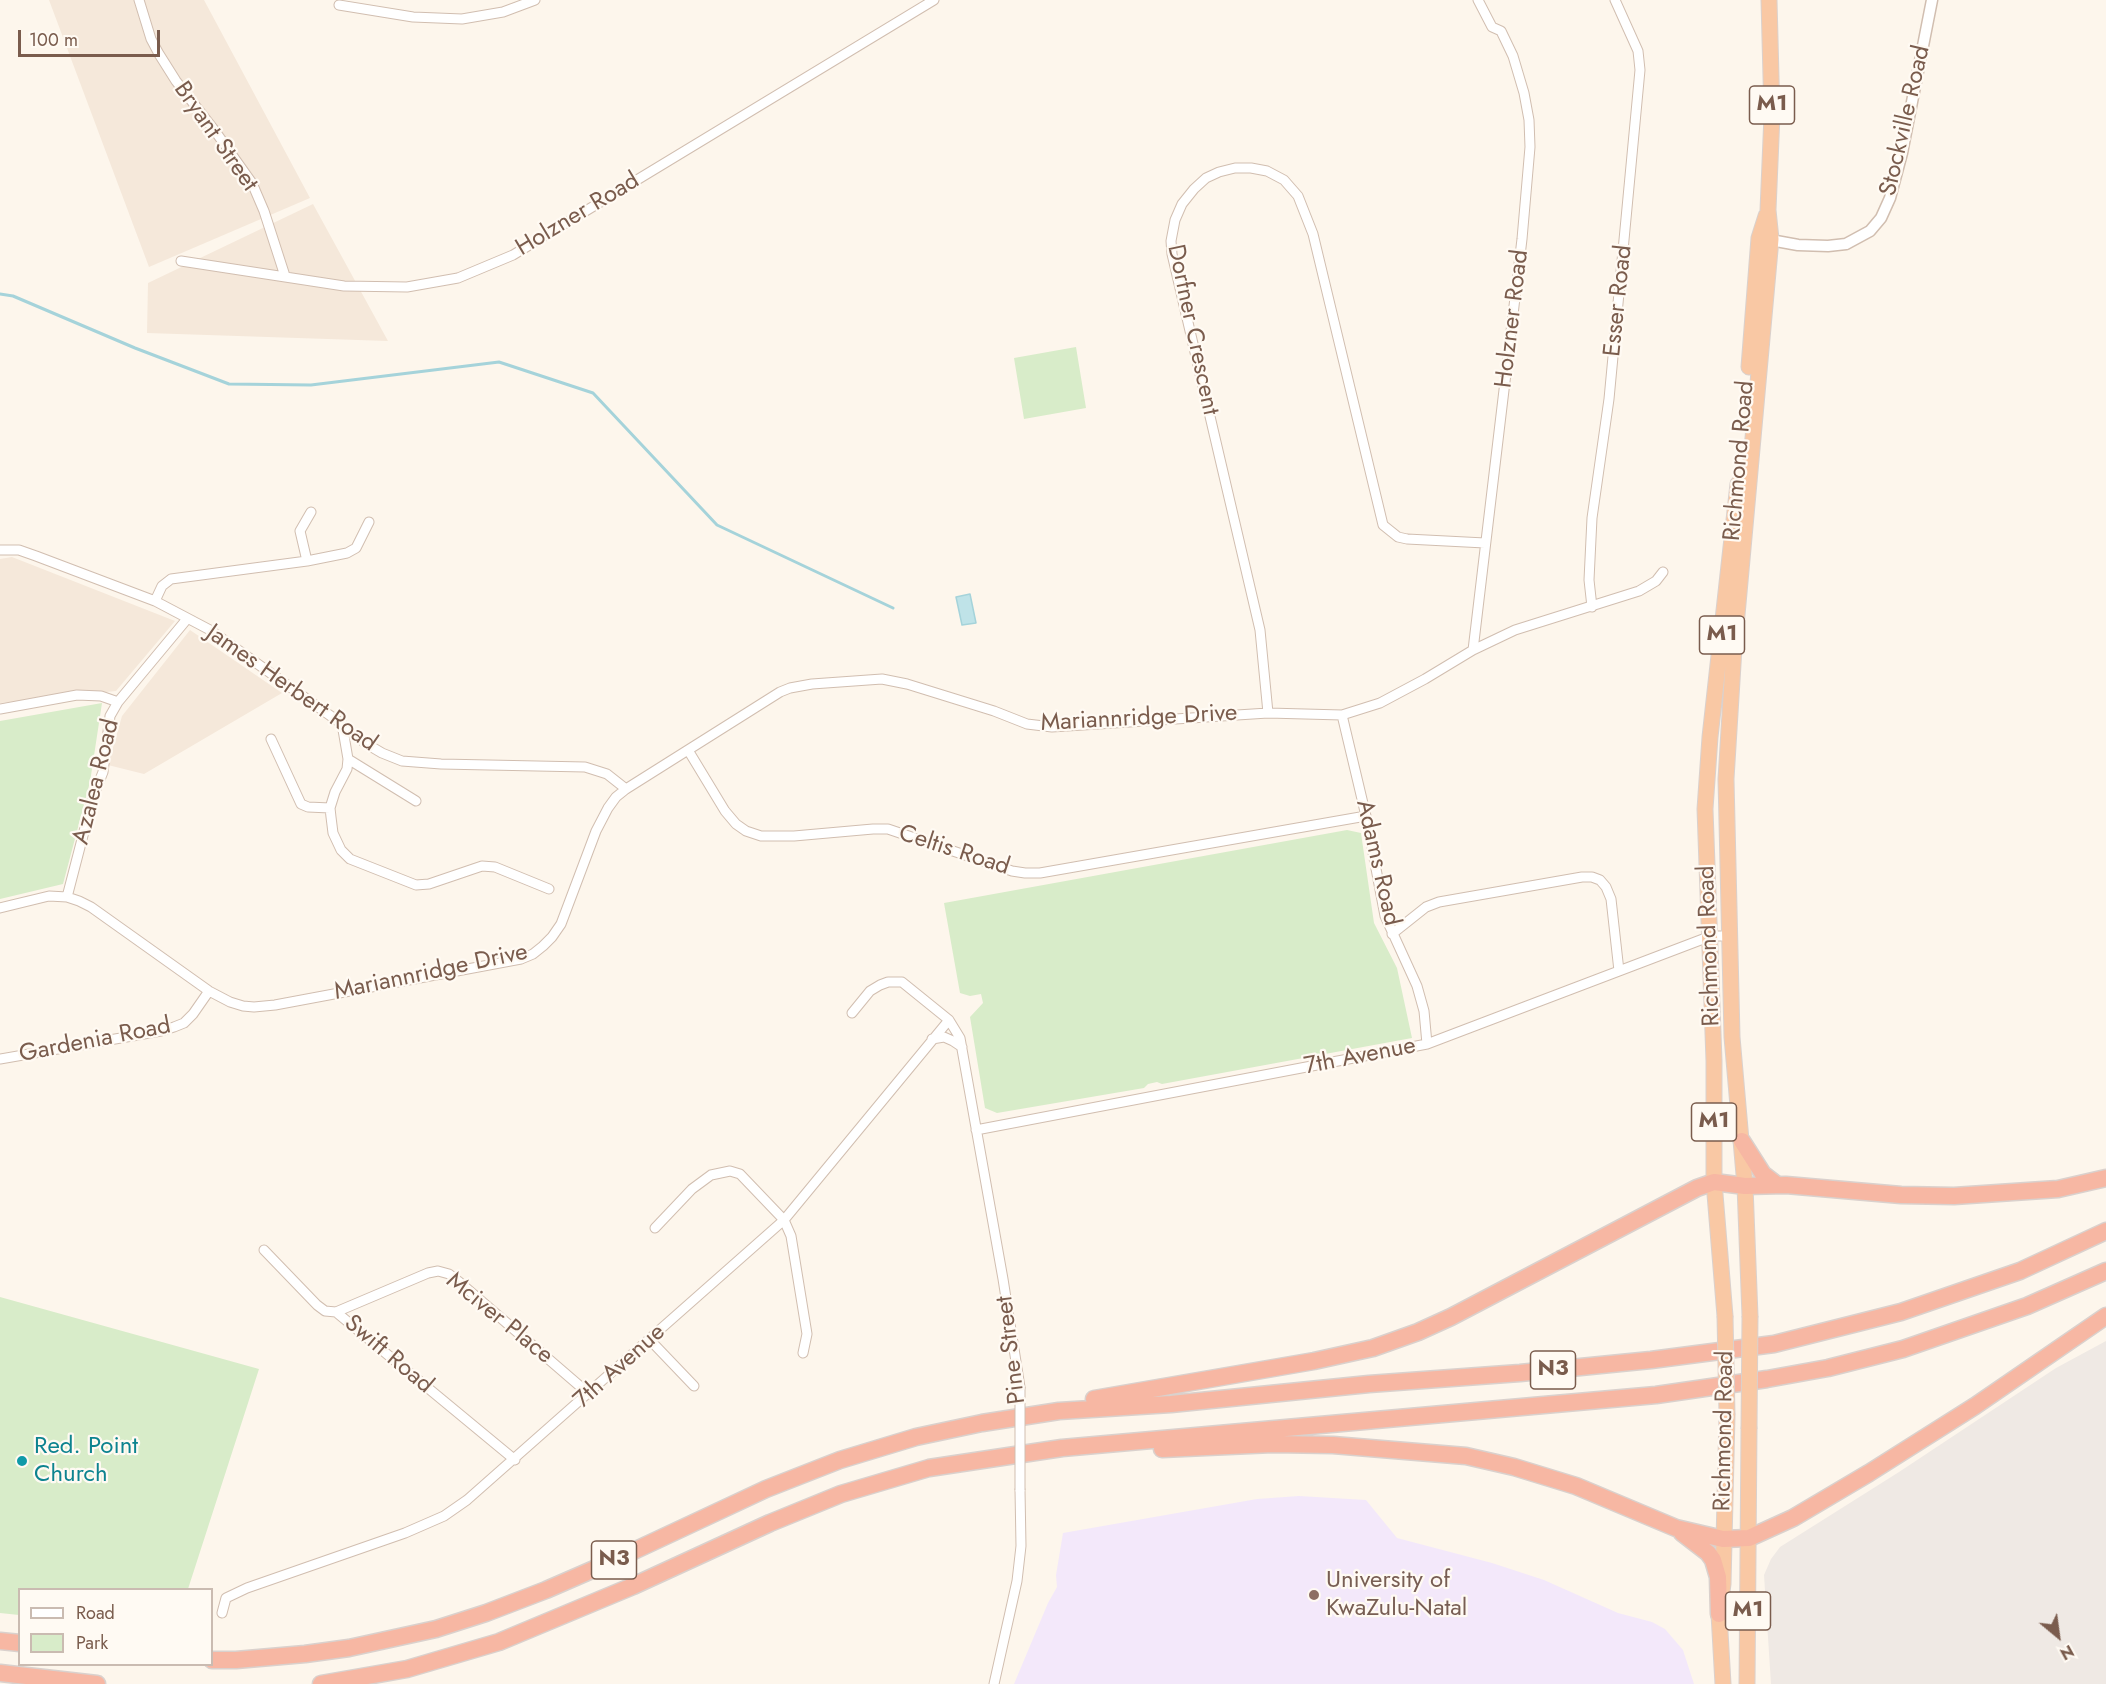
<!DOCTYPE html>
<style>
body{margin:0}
#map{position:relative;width:2106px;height:1684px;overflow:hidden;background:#fdf6ec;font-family:Jost,sans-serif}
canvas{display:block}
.legend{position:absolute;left:18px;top:1588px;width:195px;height:78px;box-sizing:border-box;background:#fffaf3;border:2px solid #cabbb1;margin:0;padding:8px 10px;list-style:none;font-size:18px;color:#7a5c4d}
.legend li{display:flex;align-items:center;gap:12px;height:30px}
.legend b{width:30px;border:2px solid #cabbb1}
.north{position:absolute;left:2028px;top:1606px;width:60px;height:60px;-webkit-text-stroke:4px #fffaf3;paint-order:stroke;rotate:151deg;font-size:16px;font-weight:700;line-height:24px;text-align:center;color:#7a5c4d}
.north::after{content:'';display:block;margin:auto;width:21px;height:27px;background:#7a5c4d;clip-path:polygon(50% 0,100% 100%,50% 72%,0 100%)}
.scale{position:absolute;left:18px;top:30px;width:142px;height:27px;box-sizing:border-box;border:3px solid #7a5c4d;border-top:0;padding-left:8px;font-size:18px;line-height:21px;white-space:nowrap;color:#7a5c4d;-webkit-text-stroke:4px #fffaf3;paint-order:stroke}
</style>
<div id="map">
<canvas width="2106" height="1684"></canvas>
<ul class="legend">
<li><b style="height:8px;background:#fff"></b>Road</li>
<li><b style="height:16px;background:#d8ecc9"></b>Park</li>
</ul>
<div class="north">N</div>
<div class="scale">100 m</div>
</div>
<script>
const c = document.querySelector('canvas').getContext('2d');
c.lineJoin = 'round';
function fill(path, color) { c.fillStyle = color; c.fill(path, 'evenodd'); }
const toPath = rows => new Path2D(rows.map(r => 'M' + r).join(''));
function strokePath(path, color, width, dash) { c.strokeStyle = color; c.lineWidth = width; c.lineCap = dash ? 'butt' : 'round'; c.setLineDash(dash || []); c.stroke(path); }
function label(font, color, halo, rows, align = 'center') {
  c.font = font + ' Jost,sans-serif'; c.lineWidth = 4.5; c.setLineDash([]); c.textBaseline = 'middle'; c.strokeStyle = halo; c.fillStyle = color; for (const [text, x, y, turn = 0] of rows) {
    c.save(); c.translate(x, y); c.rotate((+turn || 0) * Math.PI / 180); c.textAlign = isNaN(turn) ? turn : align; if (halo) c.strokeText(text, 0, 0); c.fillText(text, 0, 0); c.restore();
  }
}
fill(toPath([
 [49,0,204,0,310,198,149,267],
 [313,204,388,341,147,333,148,283],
 [12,557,175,621,116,691,0,703,0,559],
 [190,630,282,693,144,774,108,765,122,716]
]), '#f5e8da');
fill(toPath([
 [2106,1341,2106,1684,1771,1684,1764,1575,1771,1559,1780,1547,1899,1472,2056,1368]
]), '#efe9e4');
fill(toPath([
 [1299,1496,1366,1500,1397,1538,1492,1563,1544,1580,1618,1613,1652,1622,1665,1629,1683,1650,1694,1684,1014,1684,1048,1603,1057,1587,1056,1575,1063,1533,1257,1499]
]), '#f3e8fa');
fill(toPath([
 [1076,347,1086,408,1024,419,1014,358],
 [102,703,90,782,63,884,0,899,0,721],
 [1347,830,1361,833,1374,923,1397,968,1412,1038,1162,1084,1157,1082,1148,1084,1144,1088,997,1113,985,1108,970,1017,983,1003,981,994,970,996,960,993,944,903],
 [0,1297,259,1369,188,1589,20,1590,19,1615,0,1613]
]), '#d8ecc9');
const water = toPath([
 [970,594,976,623,962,625,956,597,970,594]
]);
fill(water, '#bfe3e8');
strokePath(water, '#a5d3da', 1.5);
strokePath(toPath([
 [0,294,13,296,135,348,229,384,311,385,499,362,593,393,717,525,893,608]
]), '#a5d3da', 3);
const minor = toPath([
 [139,0,151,39,159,54,176,81,215,131,252,183,264,211,285,276],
 [339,5,413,17,462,19,503,12,535,0],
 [181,261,344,286,407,287,458,278,513,255,934,0],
 [0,550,19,550,36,556,155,601,210,630,342,724,365,743,382,753,402,761,441,764,585,767,607,774,626,789],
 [307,561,300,531,311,512],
 [155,601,162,586,171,579,307,561,347,553,356,548,369,522],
 [1592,607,1589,580,1592,518,1609,399,1640,70,1638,51,1615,0],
 [1473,650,1522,239,1530,147,1529,120,1524,93,1513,56,1501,31,1492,27,1478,0],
 [0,709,77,695,101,696,118,702],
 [1268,713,1260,630,1172,254,1171,241,1175,220,1182,204,1194,189,1206,178,1219,172,1235,168,1251,168,1267,171,1284,180,1298,196,1313,234,1383,525,1398,537,1407,539,1485,543],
 [1342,715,1366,816,1385,916,1417,986,1424,1011,1427,1044],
 [342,724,348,759,347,769,335,792,330,808,331,817,333,833,341,850,350,859,416,885,429,884,482,866,495,867,549,889],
 [271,739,301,804,308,807,330,808],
 [688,750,725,811,736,824,746,831,761,836,794,836,873,829,888,829,1012,871,1025,873,1040,873,1366,816],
 [348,759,416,801],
 [67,897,93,797,103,772,110,716,118,702,187,619],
 [0,908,49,896,67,897,79,901,91,907,209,991,230,1002,243,1006,254,1007,275,1005,521,959,533,954,543,946,552,937,561,924,596,831,608,808,616,797,626,789,780,692,790,688,812,684,882,679,907,684,994,711,1027,724,1052,727,1268,713,1342,715,1380,703,1425,679,1473,650,1515,630,1639,591,1656,581,1663,572],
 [1392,934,1426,907,1439,902,1582,877,1592,877,1600,880,1606,887,1611,899,1619,971],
 [852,1013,870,991,880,985,888,982,902,982,949,1020,960,1038,1003,1279,1020,1387],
 [932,1039,944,1037,953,1041,962,1047],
 [0,1059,161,1031,174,1027,184,1023,193,1014,209,991],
 [976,1130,1427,1044,1711,936,1730,936],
 [655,1228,692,1189,711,1175,730,1171,740,1174,784,1220,791,1236,807,1334,803,1353],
 [264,1250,317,1305,325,1311,336,1312,515,1460],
 [336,1312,428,1273,438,1271,449,1274,458,1281,589,1394],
 [650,1340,694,1386],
 [222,1613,226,1598,247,1588,405,1533,444,1516,467,1500,784,1220,949,1020],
 [994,1684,1017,1581,1021,1546,1020,1490]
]);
const tertiary = toPath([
 [1765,239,1798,245,1828,246,1846,244,1870,231,1881,218,1890,198,1902,153,1932,0]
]);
const trunk = toPath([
 [1749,367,1759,238,1766,216],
 [1725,1316,1714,1182,1714,1061,1705,809,1710,737,1738,484],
 [1750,1316,1745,1186,1732,1037,1726,779,1734,648,1771,239,1768,210,1772,115,1769,0],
 [1723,1684,1719,1614,1723,1584,1727,1415],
 [1747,1684,1749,1429]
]);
const motorway = toPath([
 [1742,1141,1763,1174,1776,1184],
 [1094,1399,1314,1361,1373,1348,1418,1332,1451,1317,1697,1188,1714,1182,1745,1186,1786,1185,1901,1195,1954,1196,2058,1189,2106,1178],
 [1162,1449,1273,1444,1333,1445,1466,1456,1514,1467,1576,1486,1676,1528,1723,1539,1749,1538,1793,1518,1869,1473,1975,1406,2106,1316],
 [1682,1533,1708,1553,1713,1560,1718,1577,1719,1614],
 [0,1641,20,1643],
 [212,1660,236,1660,305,1654,349,1648,436,1629,486,1613,546,1590,608,1563,766,1489,840,1460,916,1437,982,1423,1059,1411,1171,1404,1369,1384,1520,1373,1651,1360,1774,1344,1901,1312,2020,1271,2106,1231],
 [0,1673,97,1684],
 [321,1684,407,1669,499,1642,633,1586,770,1523,841,1494,929,1468,1062,1448,1656,1395,1767,1379,1828,1368,1903,1349,2027,1306,2106,1271]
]);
strokePath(minor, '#d1beb0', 11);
strokePath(tertiary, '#d1beb0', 13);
strokePath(trunk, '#dad1cd', 17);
strokePath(motorway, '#dad1cd', 19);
strokePath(minor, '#fff', 9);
strokePath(tertiary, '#fff', 10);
strokePath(trunk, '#f9c8a4', 15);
strokePath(motorway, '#f7b7a3', 16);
const minorBridge = toPath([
 [1020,1387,1020,1490]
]);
const trunkBridge = toPath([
 [1725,1316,1727,1415],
 [1749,1429,1750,1316]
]);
strokePath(minorBridge, '#d1beb0', 11, []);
strokePath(trunkBridge, '#dad1cd', 17, []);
strokePath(minorBridge, '#fff', 9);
strokePath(trunkBridge, '#f9c8a4', 15);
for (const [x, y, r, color] of [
 [22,1461,6,"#0f9aa8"],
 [1314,1595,6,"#8d6e63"]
]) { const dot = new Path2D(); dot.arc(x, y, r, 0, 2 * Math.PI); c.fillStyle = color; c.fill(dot); strokePath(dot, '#fffaf3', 2); }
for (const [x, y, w] of [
 [1772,105,45],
 [1722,635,45],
 [1714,1122,45],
 [1553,1370,45],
 [614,1560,45],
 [1748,1611,45]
]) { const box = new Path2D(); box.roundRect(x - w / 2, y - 19, w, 38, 4.5); c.fillStyle = '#fffaf3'; c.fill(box); strokePath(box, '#7a5c4d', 1.5); }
label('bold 22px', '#7a5c4d', null, [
 ["M1",1772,105],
 ["M1",1722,635],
 ["M1",1714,1122],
 ["N3",1553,1370],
 ["N3",614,1560],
 ["M1",1748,1611]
]);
label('24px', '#7a5c4d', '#fffaf3', [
 ["Stockville Road",1906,121,-77],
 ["Bryant Street",215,137,55],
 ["Holzner Road",578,215,-31],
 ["Esser Road",1619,301,-84],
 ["Holzner Road",1513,319,-83],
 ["Dorfner Crescent",1192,330,78],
 ["Richmond Road",1740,461,-85],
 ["James Herbert Road",291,689,35],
 ["Mariannridge Drive",1139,719,-3],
 ["Azalea Road",97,782,-76],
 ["Celtis Road",954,851,18],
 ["Adams Road",1377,863,77],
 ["Richmond Road",1710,946,-92],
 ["Mariannridge Drive",431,973,-12],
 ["Gardenia Road",95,1041,-11],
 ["7th Avenue",1360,1057,-11],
 ["Mciver Place",499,1319,39],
 ["Pine Street",1012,1350,-97],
 ["Swift Road",388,1355,40],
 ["7th Avenue",620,1367,-42],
 ["Richmond Road",1725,1431,-89]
]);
label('24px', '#0d838f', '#fffaf3', [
 ["Red. Point",34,1447],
 ["Church",34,1475]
], 'left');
label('24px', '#785e54', '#fffaf3', [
 ["University of",1326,1581],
 ["KwaZulu-Natal",1326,1609]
], 'left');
</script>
